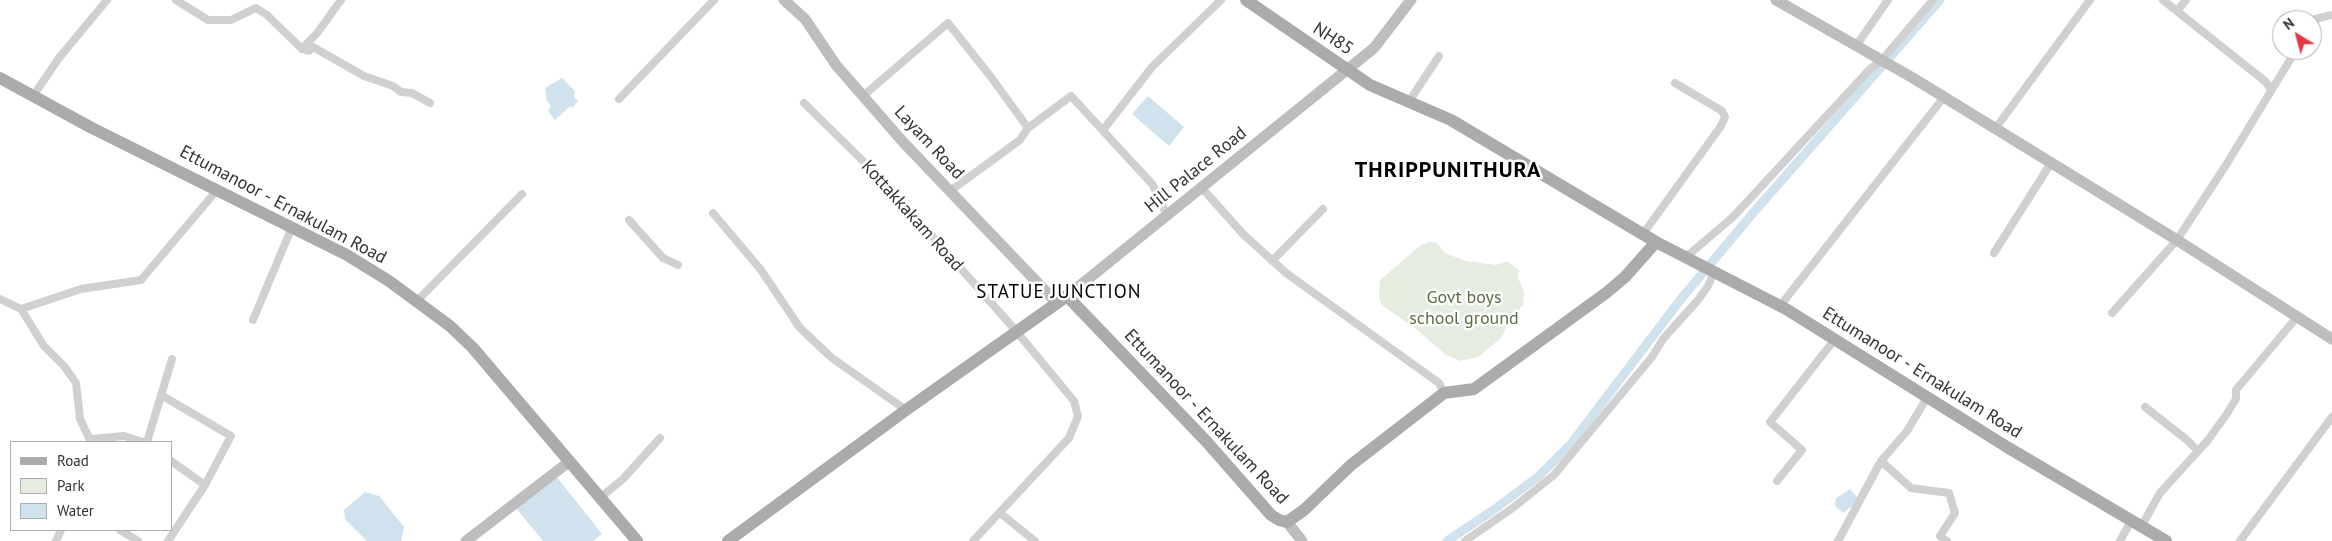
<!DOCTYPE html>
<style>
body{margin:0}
#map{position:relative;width:2332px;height:541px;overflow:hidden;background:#fff;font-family:"PT Sans",sans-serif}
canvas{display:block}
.legend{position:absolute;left:10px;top:441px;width:162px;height:90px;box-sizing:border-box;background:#fff;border:1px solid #adadad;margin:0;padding:6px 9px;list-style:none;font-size:15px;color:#333}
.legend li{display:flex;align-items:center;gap:10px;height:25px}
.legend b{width:25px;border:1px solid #adadad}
.north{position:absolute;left:2272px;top:10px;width:50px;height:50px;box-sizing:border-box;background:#fff;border:1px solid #adadad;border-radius:50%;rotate:323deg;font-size:14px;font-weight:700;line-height:20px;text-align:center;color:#333}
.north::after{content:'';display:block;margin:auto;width:18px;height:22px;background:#e63946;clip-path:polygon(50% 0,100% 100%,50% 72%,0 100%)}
</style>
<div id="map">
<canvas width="2332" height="541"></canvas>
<ul class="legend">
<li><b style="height:6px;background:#ababab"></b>Road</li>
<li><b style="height:14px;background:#e6ecdf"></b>Park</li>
<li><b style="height:14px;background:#cfe2ee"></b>Water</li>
</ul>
<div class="north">N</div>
</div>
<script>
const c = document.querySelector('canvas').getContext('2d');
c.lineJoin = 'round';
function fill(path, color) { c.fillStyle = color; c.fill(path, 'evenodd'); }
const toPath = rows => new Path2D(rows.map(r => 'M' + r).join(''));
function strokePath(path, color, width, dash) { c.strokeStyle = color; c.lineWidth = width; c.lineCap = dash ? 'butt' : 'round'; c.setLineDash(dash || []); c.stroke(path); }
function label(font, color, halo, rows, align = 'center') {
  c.font = font + ' "PT Sans",sans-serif'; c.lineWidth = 5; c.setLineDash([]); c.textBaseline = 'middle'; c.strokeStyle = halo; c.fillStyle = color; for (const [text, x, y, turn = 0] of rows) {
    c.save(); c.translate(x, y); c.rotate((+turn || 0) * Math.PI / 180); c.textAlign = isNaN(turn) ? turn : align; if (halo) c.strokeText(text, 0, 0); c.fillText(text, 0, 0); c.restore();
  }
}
fill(toPath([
 [1429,242,1437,243,1445,253,1466,261,1496,265,1507,261,1519,270,1518,278,1524,292,1523,305,1512,318,1500,339,1478,357,1460,361,1446,355,1415,328,1383,306,1379,299,1380,280,1421,245]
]), '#e6ecdf');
fill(toPath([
 [562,78,575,91,574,97,578,101,572,108,570,106,555,120,548,111,551,106,547,101,545,88],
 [1148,96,1184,127,1169,146,1132,114],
 [556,476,602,534,593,541,543,541,516,508],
 [1850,489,1857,497,1854,505,1843,513,1835,506,1836,498],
 [365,492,379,496,404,527,401,541,367,541,345,519,344,510]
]), '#cfe2ee');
strokePath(toPath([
 [1447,541,1492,511,1539,476,1570,445,1681,299,1753,213,1940,0]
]), '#cfe2ee', 9);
strokePath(toPath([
 [176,0,208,20,231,20,256,8,267,15,302,49,309,51,313,47,364,76,393,86,401,92,412,93,430,103],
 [2163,0,2266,82,2271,90],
 [2177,11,2186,0],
 [2312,25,2315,19,2332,15],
 [1856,46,1888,0],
 [302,49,318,32,341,0],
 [33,96,59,58,107,0],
 [863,96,948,23,991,77,1028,128,1071,96,1153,185,1167,216],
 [619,99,714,0],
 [804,103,865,163,933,237,1017,332,1074,401,1078,416,1069,438,973,541],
 [1408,103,1439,56],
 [1995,129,2090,0],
 [1103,130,1152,67,1221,0],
 [1202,188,1243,234,1286,273,1439,383,1444,393],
 [950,191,1020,140,1028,128],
 [713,213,761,270,800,328,832,358,906,410],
 [629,220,663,258,678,265],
 [1643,234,1721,126,1725,117,1722,111,1675,83],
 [1994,253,2051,163],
 [1686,257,1733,217,1870,69,1881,61,1933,0],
 [1272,261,1323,209],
 [0,299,21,309,81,289,141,280,217,190],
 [417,301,522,194],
 [1780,306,1944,97],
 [21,309,44,346,64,366,76,383,80,419,91,442],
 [2112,313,2177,240,2226,165,2296,50],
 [253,320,292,227],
 [161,395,231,436,205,485],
 [1928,396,1907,431,1881,461,1911,488,1949,493,1955,513,1940,536,1947,541],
 [2145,407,2187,440,2197,450],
 [91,439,124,436,143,442],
 [147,442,172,359],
 [1777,481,1802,450,1770,422,1835,339],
 [601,497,623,479,660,438],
 [1000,513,1035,541],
 [2141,527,2160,493,2208,440,2226,415,2236,399,2236,390,2297,317],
 [120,530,138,541],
 [56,541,61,530],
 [168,541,205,485,171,461],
 [1465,541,1514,507,1554,475,1652,357,1663,339,1698,300,1708,286,1714,272],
 [1838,541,1881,461],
 [2120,541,2131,521],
 [2240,541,2332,417]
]), '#d0d0d0', 8);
strokePath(toPath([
 [784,0,805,19,836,65,903,142,1057,303],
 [1776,0,1913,78,2177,240,2332,339],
 [1067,296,1374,48,1411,0],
 [1287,522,1302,541],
 [466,541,570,461]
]), '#bdbdbd', 11);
strokePath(toPath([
 [1246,0,1370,85,1451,120,1656,242,1786,309,2007,447,2166,541],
 [0,78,92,128,347,255,389,281,450,326,473,348,637,541],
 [728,541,906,410,1067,296,1206,441,1271,515,1279,520,1287,522,1304,510,1351,465,1444,393,1474,389,1606,293,1625,277,1656,242]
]), '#ababab', 12);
label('18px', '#333', '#fff', [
 ["NH85",1333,39,33],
 ["Layam Road",929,143,47],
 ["Hill Palace Road",1196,170,-39],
 ["Ettumanoor - Ernakulam Road",283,205,28],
 ["Kottakkakam Road",912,216,48],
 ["Ettumanoor - Ernakulam Road",1922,373,32],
 ["Ettumanoor - Ernakulam Road",1206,417,47]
]);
label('18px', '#56703f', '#fff', [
 ["Govt boys",1464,298],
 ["school ground",1464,319]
]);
c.letterSpacing = '1px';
label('19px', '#000', '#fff', [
 ["STATUE JUNCTION",1059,293]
]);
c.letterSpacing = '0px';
c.letterSpacing = '1px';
label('bold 22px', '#000', '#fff', [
 ["THRIPPUNITHURA",1448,171]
]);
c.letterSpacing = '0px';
</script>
